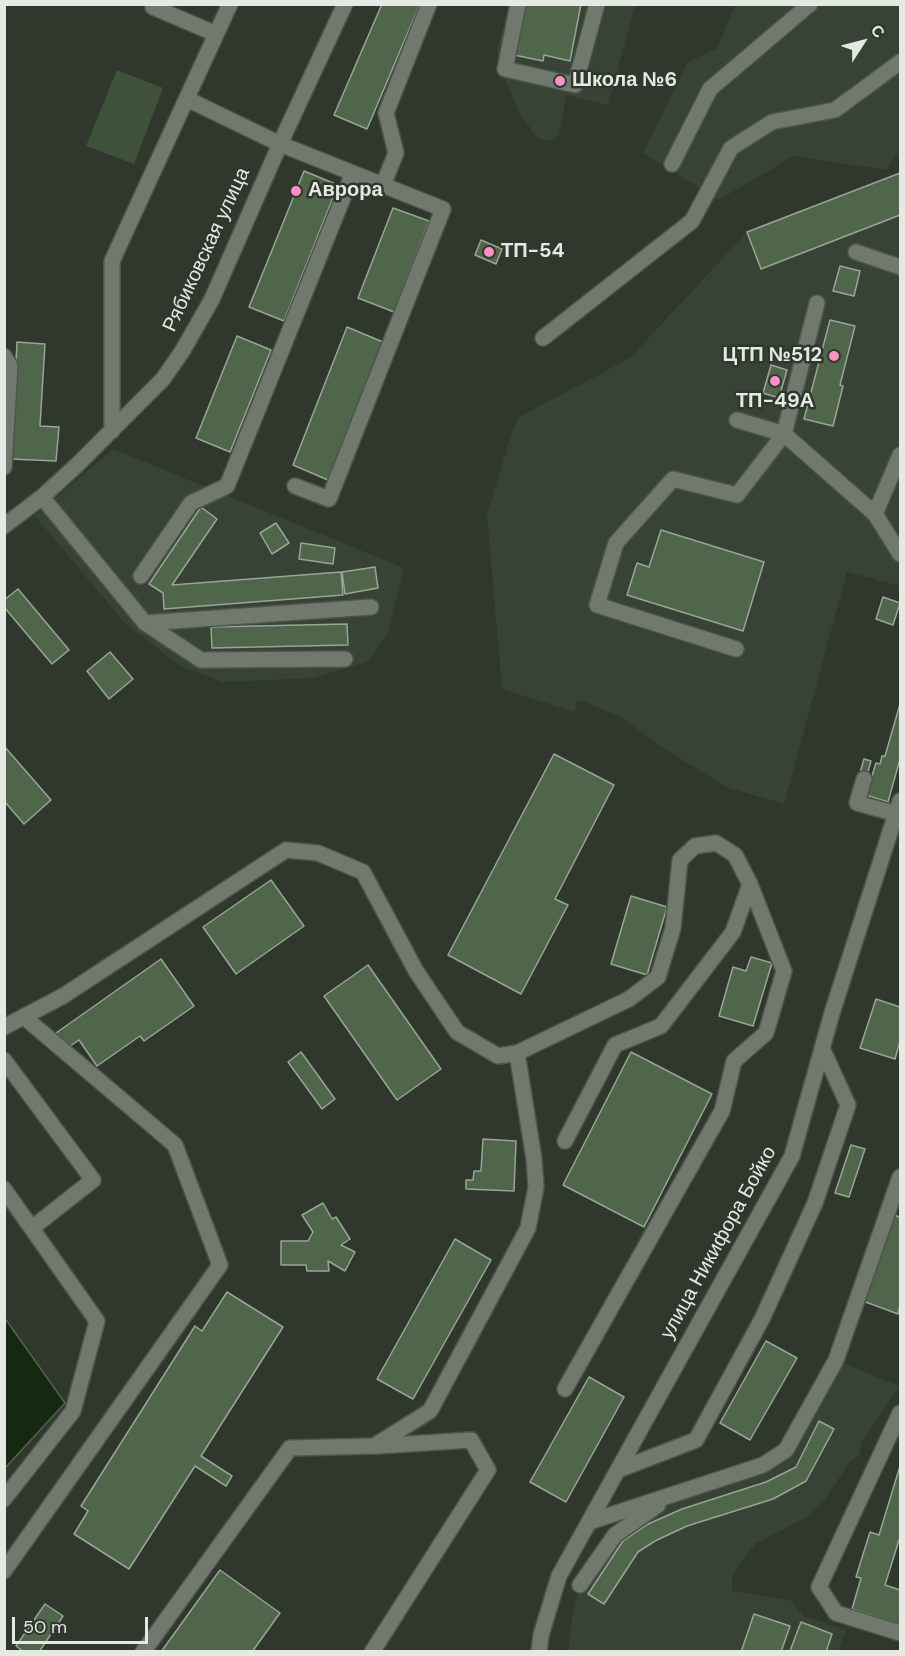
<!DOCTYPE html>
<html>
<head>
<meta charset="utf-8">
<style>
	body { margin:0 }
	#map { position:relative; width:905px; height:1656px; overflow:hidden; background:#30382e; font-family:"DM Sans",sans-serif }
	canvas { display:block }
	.frame { position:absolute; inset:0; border:6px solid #e4e9e3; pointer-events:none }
	.north { position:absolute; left:833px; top:12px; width:60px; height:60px; -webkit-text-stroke:4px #30382e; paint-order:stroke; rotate:54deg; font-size:16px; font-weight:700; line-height:24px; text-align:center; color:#e4e9e3 }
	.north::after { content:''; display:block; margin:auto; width:21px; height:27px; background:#e4e9e3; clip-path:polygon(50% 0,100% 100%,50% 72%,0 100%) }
	.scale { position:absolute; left:12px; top:1617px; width:136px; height:27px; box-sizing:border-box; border:3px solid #e4e9e3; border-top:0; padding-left:8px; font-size:18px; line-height:21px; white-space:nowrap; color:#e4e9e3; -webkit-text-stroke:4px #30382e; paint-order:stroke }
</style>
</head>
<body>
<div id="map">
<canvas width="905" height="1656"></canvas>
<div class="frame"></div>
<div class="north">С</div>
<div class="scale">50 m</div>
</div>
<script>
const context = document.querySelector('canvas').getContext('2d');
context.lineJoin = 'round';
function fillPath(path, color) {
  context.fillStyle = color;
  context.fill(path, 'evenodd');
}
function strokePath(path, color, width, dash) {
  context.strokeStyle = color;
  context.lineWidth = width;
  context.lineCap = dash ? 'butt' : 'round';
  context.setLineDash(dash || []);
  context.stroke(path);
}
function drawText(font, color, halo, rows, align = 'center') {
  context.font = font + ' "DM Sans",sans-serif';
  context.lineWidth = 5;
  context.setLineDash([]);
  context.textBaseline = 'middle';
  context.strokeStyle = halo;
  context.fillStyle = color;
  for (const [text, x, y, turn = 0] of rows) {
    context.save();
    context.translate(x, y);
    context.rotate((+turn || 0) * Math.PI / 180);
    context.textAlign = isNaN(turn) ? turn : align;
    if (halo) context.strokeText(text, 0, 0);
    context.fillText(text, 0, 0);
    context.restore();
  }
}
fillPath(new Path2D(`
	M509 5H635L608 105 566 95 559 135 551 141 542 140 536 136 519 112 500 67 497 49Z
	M735 5H900V150L886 170 794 156 718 200 643 153 688 62 717 48Z
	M900 173V586L847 572 784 804 726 787 657 744 623 718 582 701 576 700 575 712 502 689 487 515 512 432 519 417 630 358 747 232Z
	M113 449 404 568 388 633 368 661 314 678 223 682 180 666 124 622 35 516Z
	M836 1360 899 1386 862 1442 859 1455 848 1464 824 1501 805 1518 755 1544 732 1575V1591L792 1601 803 1616 846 1630 838 1651 568 1652 572 1618 580 1585 642 1515 786 1450Z`), '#374334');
fillPath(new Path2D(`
	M117 70 163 88 134 164 86 146Z`), '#40513c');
const water = new Path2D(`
	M4 1317 65 1403 5 1468H4Z`);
fillPath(water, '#152810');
strokePath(water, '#53624f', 1.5);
const building = new Path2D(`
	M382 4H420L367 129 334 115Z
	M524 4H581L570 61 544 55 543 61 514 55Z
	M304 171 338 185 284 321 249 307Z
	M900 173V215L761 269 747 232Z
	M393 208 429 221 394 312 358 298Z
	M481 240 502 249 496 264 475 255Z
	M840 266 860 271 854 296 833 291Z
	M830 320 855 326 840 385 843 386 833 426 804 419Z
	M347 327 383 342 328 480 293 465Z
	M237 336 271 350 230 452 196 438Z
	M17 342 45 344 40 426 59 427 56 461 11 459Z
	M771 365 787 370 779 398 763 393Z
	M201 507 217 519 172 585 341 572 343 595 164 609 163 593 149 584Z
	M276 523 289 543 272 554 260 533Z
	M661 530 764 562 743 631 627 595 637 563 649 567Z
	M301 543 335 548 333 564 299 559Z
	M375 567 378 588 345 594 342 572Z
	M18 589 69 650 52 664 4 607V600Z
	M883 597 900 603 893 625 876 619Z
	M347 624 348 645 212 648 211 627Z
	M110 652 133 679 109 699 87 671Z
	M900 704V759L888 802 866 795 876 763 880 764 882 756H885Z
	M4 746 51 800 24 824 4 801Z
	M554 754 614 785 555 899 568 905 521 994 448 955Z
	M864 759 871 761 867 775 860 773Z
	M271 880 304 926 236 974 203 927Z
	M631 896 667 907 647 975 611 964Z
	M751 957 772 963 753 1026 719 1016 733 967 746 971Z
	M161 959 194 1006 144 1041 140 1036 97 1066 79 1040 67 1048 56 1033Z
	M368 965 441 1069 397 1100 324 996Z
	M876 999 900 1007V1041L895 1059 860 1048Z
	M301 1052 335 1099 322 1109 288 1062Z
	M631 1052 712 1094 644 1227 563 1185Z
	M483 1139 516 1141 514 1191 466 1189V1180H473L474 1171H481Z
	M851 1145 865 1149 849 1197 835 1193Z
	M323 1203 332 1219 336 1217 350 1239 341 1245 355 1252 345 1271 328 1261 329 1271H307L306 1265H281V1241H308L313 1232 302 1215Z
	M893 1215 900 1217V1305L898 1314 863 1301Z
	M455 1239 491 1260 413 1399 377 1379Z
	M227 1292 283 1327 201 1456 232 1476 226 1486 195 1466 129 1569 74 1534 88 1511 81 1506 195 1326 202 1331Z
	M766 1341 797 1358 750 1440 720 1423Z
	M589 1377 624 1397 566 1502 530 1482Z
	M819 1421 834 1429 806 1481 773 1499 687 1526 655 1541 638 1552 604 1604 588 1594 623 1541 648 1524 682 1509 766 1482 796 1467Z
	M900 1466V1541L899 1540 885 1585 900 1590V1625L852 1609 861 1578 856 1577 870 1532 879 1535Z
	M220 1570 280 1613 252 1652H161Z
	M45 1604 63 1616 39 1652H24L16 1646Z
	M754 1614 790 1626 781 1652H741Z
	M801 1622 832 1634 826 1652 790 1651Z`);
fillPath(building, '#50664b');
strokePath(building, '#9aa498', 1.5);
const minor = new Path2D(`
	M154 4 153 7 216 34
	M518 4 505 69 575 85 597 4
	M187 99 280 144 443 209 329 499 295 486
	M672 164 710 89 810 4
	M383 185 396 153 386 113 429 4
	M856 252 900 267
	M817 303 784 434 875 514
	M543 338 692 221 731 148 772 122 835 110 900 62
	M4 356 10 366 4 467
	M112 431V261L230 4
	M900 455 875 514 900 554
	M42 497 145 623 371 607
	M4 526 42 497 76 466 163 379 183 350 212 299 280 144 345 4
	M141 576 191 503 227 486 353 173
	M145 623 201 660 345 659
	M736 649 597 605 616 543 673 479 737 495 784 434 737 420
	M864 779 857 803 897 814
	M4 1027 63 996 286 850 318 853 363 872 416 971 457 1032 498 1056 517 1053 629 999 658 977 673 928 680 860 695 846 716 843 735 855 750 884 784 971 766 1033 734 1061 722 1111 565 1389
	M4 1060 93 1180 32 1228
	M565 1141 615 1045 661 1026 733 932 750 884
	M4 1189 97 1321 73 1411 4 1499
	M900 1413 819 1587 836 1613 900 1633
	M618 1470 696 1440 762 1319 815 1203 848 1105 822 1048
	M589 1522 763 1465 786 1450 836 1360 900 1177
	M4 1571 220 1265 175 1145 24 1017
	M580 1585 615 1535 658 1505
	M143 1652 290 1448 374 1446 430 1411 528 1228 536 1187 534 1159 517 1053
	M372 1652 488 1470 471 1440 377 1446
	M539 1652 541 1635 559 1576 792 1156 832 1013 900 801`);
strokePath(minor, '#4d544c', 18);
strokePath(minor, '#71796f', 15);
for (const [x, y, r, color] of [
	[560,81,6,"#fb8fc6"],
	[296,191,6,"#fb8fc6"],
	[489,252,6,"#fb8fc6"],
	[834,356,6,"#fb8fc6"],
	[775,381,6,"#fb8fc6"]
]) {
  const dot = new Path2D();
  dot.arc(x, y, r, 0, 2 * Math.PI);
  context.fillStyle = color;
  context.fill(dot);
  strokePath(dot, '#30382e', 2);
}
drawText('bold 20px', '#e4e9e3', '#30382e', [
	["Школа №6",572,81],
	["Аврора",308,191],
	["ТП-54",501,252],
	["ЦТП №512",822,356,"right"],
	["ТП-49А",775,402,"center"]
], 'left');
drawText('20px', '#e4e9e3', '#30382e', [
	["Рябиковская улица",207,250,-65],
	["улица Никифора Бойко",719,1243,-61]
]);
</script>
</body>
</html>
